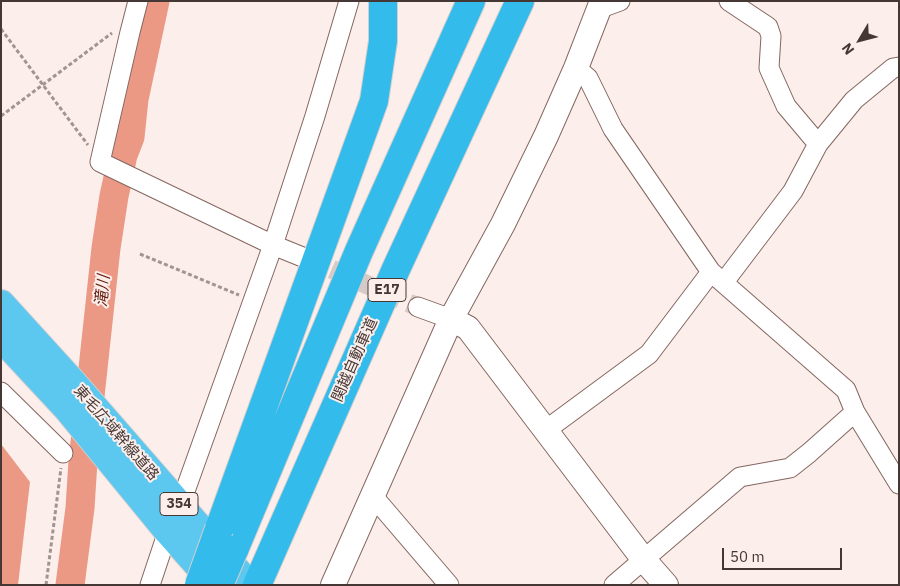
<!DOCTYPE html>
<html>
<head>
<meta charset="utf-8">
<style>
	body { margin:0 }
	#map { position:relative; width:900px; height:586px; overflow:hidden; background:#fceeeb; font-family:"IBM Plex Sans",sans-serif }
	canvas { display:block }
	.frame { position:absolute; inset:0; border:2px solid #443734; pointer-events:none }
	.north { position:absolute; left:835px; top:15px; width:50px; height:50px; -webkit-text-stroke:4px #fceeeb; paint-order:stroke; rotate:233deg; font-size:14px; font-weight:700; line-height:20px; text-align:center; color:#443734 }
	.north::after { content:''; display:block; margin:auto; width:18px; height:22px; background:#443734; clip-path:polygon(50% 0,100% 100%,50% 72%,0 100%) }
	.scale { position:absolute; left:722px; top:548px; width:120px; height:22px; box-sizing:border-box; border:2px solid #443734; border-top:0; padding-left:6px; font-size:15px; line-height:18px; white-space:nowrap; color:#443734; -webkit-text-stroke:4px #fceeeb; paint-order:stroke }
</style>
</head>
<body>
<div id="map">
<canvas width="900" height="586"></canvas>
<div class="frame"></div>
<div class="north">N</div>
<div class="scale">50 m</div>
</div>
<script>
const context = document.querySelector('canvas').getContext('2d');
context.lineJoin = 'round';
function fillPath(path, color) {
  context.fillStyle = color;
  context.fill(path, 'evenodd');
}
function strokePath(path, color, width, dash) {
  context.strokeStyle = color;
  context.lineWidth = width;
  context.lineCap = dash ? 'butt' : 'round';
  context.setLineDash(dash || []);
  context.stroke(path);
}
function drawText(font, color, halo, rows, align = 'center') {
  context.font = font + ' "IBM Plex Sans","Noto Sans JP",sans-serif';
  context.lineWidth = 4;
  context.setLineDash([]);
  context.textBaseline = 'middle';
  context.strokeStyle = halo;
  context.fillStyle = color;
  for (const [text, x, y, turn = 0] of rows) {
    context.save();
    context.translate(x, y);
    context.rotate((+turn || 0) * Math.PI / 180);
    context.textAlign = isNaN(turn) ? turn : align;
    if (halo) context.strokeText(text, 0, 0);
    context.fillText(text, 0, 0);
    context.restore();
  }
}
fillPath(new Path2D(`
	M1 444 30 482 18 585H1Z`), '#eb9885');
strokePath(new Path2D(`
	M70 585 80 508 83 461 106 248 114 196 123 155 130 137 134 99 155 1`), '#eb9885', 29);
strokePath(new Path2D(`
	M306 258 418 307`), '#d7c9c6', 19, [19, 9]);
const minor = new Path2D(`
	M138 1 130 32 100 162 273 245 305 258
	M729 1 768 27 771 36 769 68 786 106 818 144
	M598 9 620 1
	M576 68 588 78 613 129 711 272 846 390 855 412 899 484
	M724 282 793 191 818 144 854 100 893 68 899 67
	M418 307 451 319
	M1 392 63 453
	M546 430 649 354 711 272
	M372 495 449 585
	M180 505 273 245 315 116 349 1
	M150 585 168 531
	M614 585 740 477 790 468 809 453 855 412`);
const tertiary = new Path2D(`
	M451 319 468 328 644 560 666 585
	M333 585 451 319 503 224 546 136 576 68 602 1`);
const trunk = new Path2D(`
	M1 304 71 381 249 585
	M1 337 68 409 168 531 216 585`);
const motorway = new Path2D(`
	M219 529 374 101 383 41V1
	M234 550 359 251 471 1
	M257 585 396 269 520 1`);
strokePath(minor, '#846760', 21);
strokePath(tertiary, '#846760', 26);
strokePath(trunk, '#d2cfce', 30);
strokePath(motorway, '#d2cfce', 30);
strokePath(new Path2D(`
	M1 29 88 145
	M1 116 112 33
	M140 254 239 295
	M46 585 61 468`), '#a19491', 3, [4, 2.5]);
strokePath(minor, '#fff', 19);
strokePath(tertiary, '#fff', 24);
strokePath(trunk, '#5cc8f0', 28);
strokePath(motorway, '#33bbec', 28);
const motorwayBridge = new Path2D(`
	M199 585 219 529
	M219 585 234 550`);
strokePath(motorwayBridge, '#d2cfce', 30, []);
strokePath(motorwayBridge, '#33bbec', 28);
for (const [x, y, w] of [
	[387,290,38],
	[179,504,38]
]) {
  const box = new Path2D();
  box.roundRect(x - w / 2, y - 11.5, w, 23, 4);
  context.fillStyle = '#fceeeb';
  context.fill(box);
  strokePath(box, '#443734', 1);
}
drawText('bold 14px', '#443734', null, [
	["E17",387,290],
	["354",179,504]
]);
drawText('15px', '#443734', '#fceeeb', [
	["関越自動車道",355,360,-66],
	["東毛広域幹線道路",116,433,49]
]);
drawText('italic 16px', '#651d0e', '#fceeeb', [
	["滝川",103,291,-84]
]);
</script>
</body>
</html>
